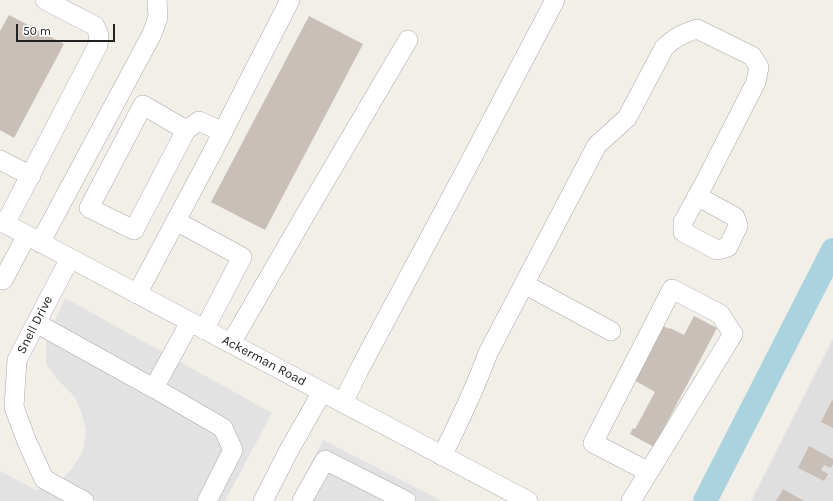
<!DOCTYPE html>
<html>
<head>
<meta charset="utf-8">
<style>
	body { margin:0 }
	#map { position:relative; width:833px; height:501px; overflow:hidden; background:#f2efe9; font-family:Karla,sans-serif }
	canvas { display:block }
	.scale { position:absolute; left:16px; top:24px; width:99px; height:18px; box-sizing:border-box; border:2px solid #222; border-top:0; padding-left:5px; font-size:12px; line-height:14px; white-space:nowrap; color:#222; -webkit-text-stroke:3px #fff; paint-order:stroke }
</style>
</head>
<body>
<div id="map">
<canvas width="833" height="501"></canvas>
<div class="scale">50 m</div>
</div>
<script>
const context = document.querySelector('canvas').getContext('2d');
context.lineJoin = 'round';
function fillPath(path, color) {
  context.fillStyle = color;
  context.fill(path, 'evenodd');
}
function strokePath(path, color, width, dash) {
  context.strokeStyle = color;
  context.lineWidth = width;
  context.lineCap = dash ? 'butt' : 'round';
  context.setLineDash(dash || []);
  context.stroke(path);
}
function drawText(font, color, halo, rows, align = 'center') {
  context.font = font + ' Karla,sans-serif';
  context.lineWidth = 3;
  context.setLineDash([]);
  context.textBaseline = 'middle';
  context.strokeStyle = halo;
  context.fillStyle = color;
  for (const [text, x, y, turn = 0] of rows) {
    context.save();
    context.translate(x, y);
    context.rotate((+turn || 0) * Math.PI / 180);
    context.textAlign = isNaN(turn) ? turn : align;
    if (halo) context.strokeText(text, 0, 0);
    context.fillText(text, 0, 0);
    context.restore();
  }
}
fillPath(new Path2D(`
	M833 339V501H751Z`), '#e0dfdf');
fillPath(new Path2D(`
	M65 298 272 413 225 501H0V471L36 490 60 481 73 467 83 451 86 430 81 411 74 396 57 379 46 364V347L48 335Z
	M323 440 442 501H291Z`), '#e2e2e2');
strokePath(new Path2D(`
	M705 501 833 250`), '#aad3df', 24);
fillPath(new Path2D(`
	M9 15 64 44 14 138 0 130V31Z
	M309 16 363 44 265 230 211 202Z
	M694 316 717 328 654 447 630 434 633 428 635 429 655 392 634 380 663 326 669 329 670 328 684 335Z
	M832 400 833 401V428L821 422Z
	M809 446 833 459V464L831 468 824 465 821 470 828 474 824 481 798 468Z
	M783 489 804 501H776Z`), '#c7bfb8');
const minor = new Path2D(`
	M186 130 143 105 89 208 134 230 186 130 199 121 223 132
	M0 160 31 176
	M0 221 528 501
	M176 221 242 257 204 330
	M5 224 98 45 99 35 95 26 45 0
	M40 243 152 34 158 17 157 0
	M70 258 17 360 14 407 27 442 44 479 84 501
	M0 278 3 280 27 235
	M524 284 611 331
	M137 294 211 155 290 0
	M190 322 154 388 223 428 233 450 207 501
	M36 323 155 389
	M231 343 308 210 408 40
	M343 403 359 370 462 177 555 0
	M442 456C459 422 475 389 488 353L597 145 627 118 664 48C675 37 682 34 697 29L752 56 759 67 756 82 705 182 683 222V232L717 250 728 247 738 226 735 217 697 196
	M263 501 288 452 322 392
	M302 501 325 460 406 501
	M631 501 733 334 720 314 672 289 593 443 649 472`);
strokePath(minor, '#a9a9a9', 20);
strokePath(minor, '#fff', 19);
drawText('13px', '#222', '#fff', [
	["Snell Drive",35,325,-63],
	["Ackerman Road",264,361,28]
]);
</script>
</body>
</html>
